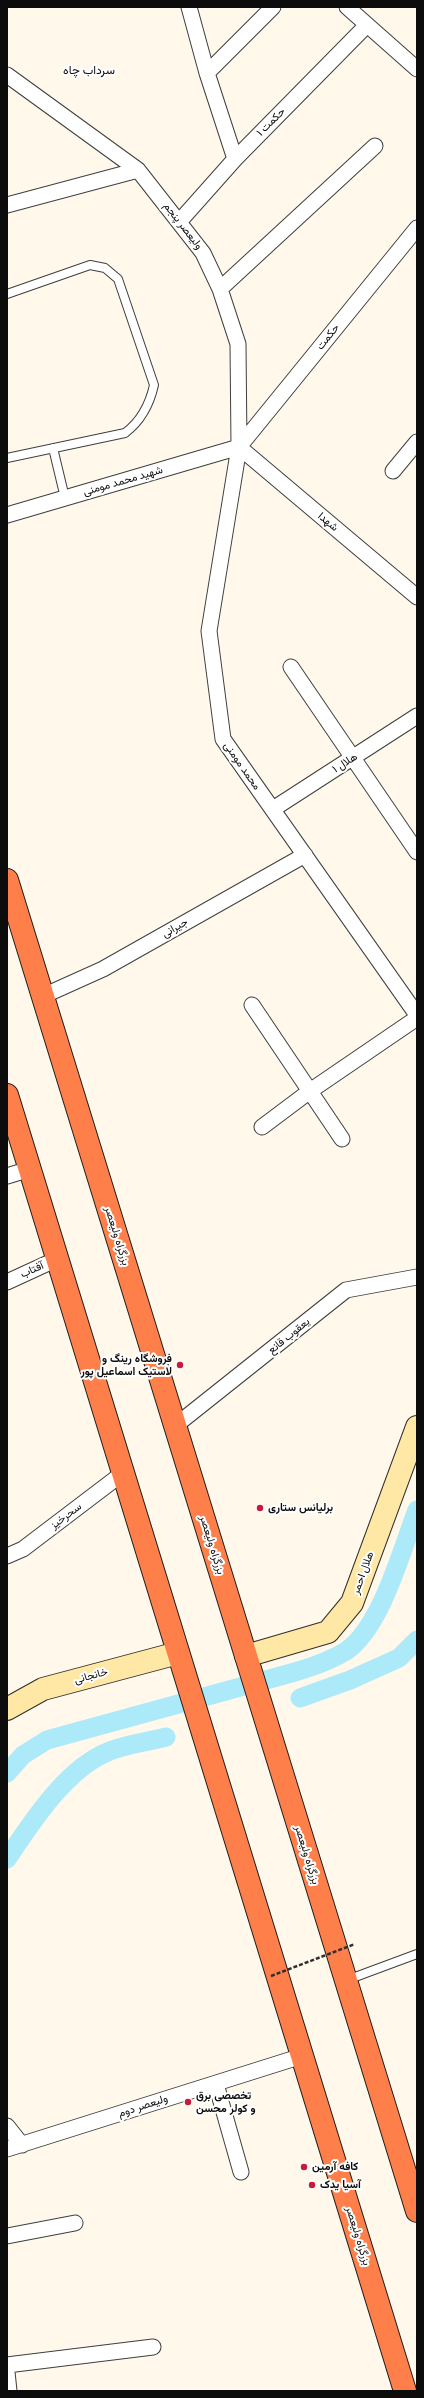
<!DOCTYPE html>
<html>
<head>
<meta charset="utf-8">
<style>
	body { margin:0 }
	#map { position:relative; width:424px; height:2398px; overflow:hidden; background:#fff8eb; font-family:"PT Serif",serif }
	canvas { display:block }
	.frame { position:absolute; inset:0; border:8px solid #0c0c0c; pointer-events:none }
</style>
</head>
<body>
<div id="map">
<canvas width="424" height="2398"></canvas>
<div class="frame"></div>
</div>
<script>
const context = document.querySelector('canvas').getContext('2d');
context.lineJoin = 'round';
function strokePath(path, color, width, dash) {
  context.strokeStyle = color;
  context.lineWidth = width;
  context.lineCap = dash ? 'butt' : 'round';
  context.setLineDash(dash || []);
  context.stroke(path);
}
function drawText(font, color, halo, rows, align = 'center') {
  context.font = font + ' "PT Serif",Vazirmatn,serif';
  context.lineWidth = 4;
  context.setLineDash([]);
  context.textBaseline = 'middle';
  context.strokeStyle = halo;
  context.fillStyle = color;
  for (const [text, x, y, turn = 0] of rows) {
    context.save();
    context.translate(x, y);
    context.rotate((+turn || 0) * Math.PI / 180);
    context.textAlign = isNaN(turn) ? turn : align;
    if (halo) context.strokeText(text, 0, 0);
    context.fillText(text, 0, 0);
    context.restore();
  }
}
strokePath(new Path2D(`
	M300 1698 350 1680 399 1658 417 1640
	M7 1773 23 1755 47 1740 295 1672C312 1667 330 1661 346 1651 381 1628 402 1549 417 1510
	M7 1859C32 1822 67 1767 110 1751 127 1744 148 1742 166 1737`), '#aceafa', 19);
const lane = new Path2D(`
	M7 294 90 265 105 268 118 279 154 385C150 403 141 421 125 433L7 458
	M53 448 65 498
	M347 1980 417 1954`);
const street = new Path2D(`
	M189 7 207 73 235 159
	M347 7 417 69
	M207 73 273 7
	M7 75 138 170 203 253 220 289 238 344 239 447 209 631 223 739 417 1015
	M7 205 138 170
	M179 222 235 159 367 25
	M220 289 375 146
	M239 447 417 228
	M239 447 417 597
	M393 471 417 442
	M7 515 239 447
	M291 667 417 852
	M273 809 417 716
	M43 996 103 969 305 855
	M252 1005 342 1139
	M262 1127 310 1091 417 1018
	M7 1176 30 1169
	M7 1282 57 1259
	M175 1426 346 1290 417 1277
	M7 1556 23 1549 123 1473
	M216 2084 241 2172
	M7 2126 22 2145
	M7 2149 302 2056
	M7 2236 75 2223
	M7 2365 153 2347
	M7 2372 9 2391`);
const secondary = new Path2D(`
	M246 1656 328 1632 352 1603 417 1427
	M7 1709 43 1689 178 1653`);
const highway = new Path2D(`
	M7 880 417 2211
	M7 1095 405 2391`);
strokePath(lane, '#3f3f3f', 10);
strokePath(street, '#3f3f3f', 17);
strokePath(secondary, '#2e2e2e', 24);
strokePath(highway, '#1d1d1d', 24);
strokePath(lane, '#fff', 8);
strokePath(street, '#fff', 15);
strokePath(secondary, '#ffe7a6', 22);
strokePath(highway, '#fe7f4a', 22);
strokePath(new Path2D(`
	M271 1976 355 1944`), '#2e2e2e', 2.5, [4, 2]);
for (const [x, y, r, color] of [
	[180,1365,4,"#c51b3f"],
	[260,1508,4,"#c51b3f"],
	[188,2102,4,"#c51b3f"],
	[304,2167,4,"#c51b3f"],
	[312,2185,4,"#c51b3f"]
]) {
  const dot = new Path2D();
  dot.arc(x, y, r, 0, 2 * Math.PI);
  context.fillStyle = color;
  context.fill(dot);
  strokePath(dot, '#fff', 1.5);
}
drawText('11px', '#0c0c0c', '#fff', [
	["حکمت ۱",271,122,-45],
	["ولیعصر پنجم",183,226,52],
	["حکمت",328,337,-51],
	["شهید محمد مومنی",123,481,-16],
	["شهدا",328,522,40],
	["هلال ۱",345,763,-33],
	["محمد مومنی",242,766,55],
	["جیرانی",175,928,-30],
	["بزرگراه ولیعصر",117,1236,73],
	["آفتاب",32,1270,-24],
	["یعقوب قانع",289,1336,-39],
	["سحرخیز",66,1516,-37],
	["بزرگراه ولیعصر",212,1545,73],
	["هلال احمر",363,1573,-70],
	["خانجانی",91,1676,-15],
	["بزرگراه ولیعصر",307,1855,73],
	["ولیعصر دوم",143,2106,-18],
	["بزرگراه ولیعصر",358,2236,73]
]);
drawText('bold 11px', '#0c0c0c', '#fff', [
	["فروشگاه رینگ و",172,1359,"right"],
	["لاستیک اسماعیل پور",172,1372,"right"],
	["برلیانس ستاری",268,1508],
	["تخصصی برق",196,2096],
	["و کولر محسن",196,2109],
	["کافه آرمین",312,2167],
	["آسیا یدک",320,2185]
], 'left');
drawText('12px', '#0c0c0c', '#fff', [
	["سرداب چاه",89,71]
]);
</script>
</body>
</html>
